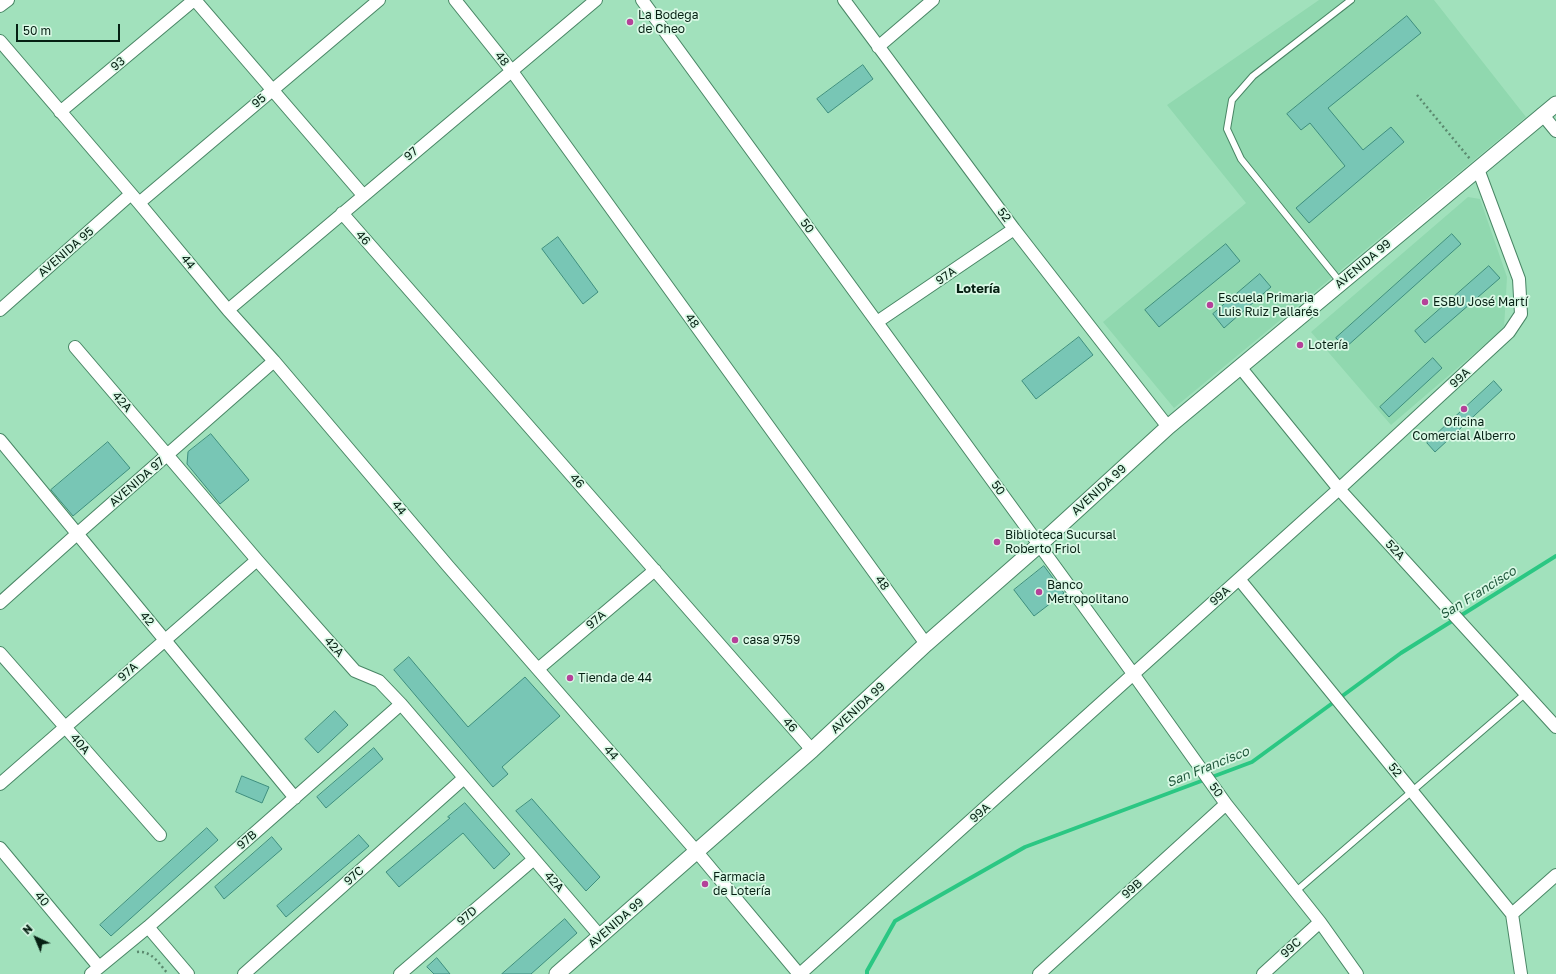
<!DOCTYPE html>
<html>
<head>
<meta charset="utf-8">
<style>
	body { margin:0 }
	#map { position:relative; width:1556px; height:974px; overflow:hidden; background:#a1e1bc; font-family:"Golos Text",sans-serif }
	canvas { display:block }
	.north { position:absolute; left:16px; top:918px; width:40px; height:40px; -webkit-text-stroke:3px #daf9e6; paint-order:stroke; rotate:316deg; font-size:11px; font-weight:700; line-height:16px; text-align:center; color:#062013 }
	.north::after { content:''; display:block; margin:auto; width:14px; height:18px; background:#062013; clip-path:polygon(50% 0,100% 100%,50% 72%,0 100%) }
	.scale { position:absolute; left:16px; top:24px; width:104px; height:18px; box-sizing:border-box; border:2px solid #062013; border-top:0; padding-left:5px; font-size:12px; line-height:14px; white-space:nowrap; color:#062013; -webkit-text-stroke:3px #daf9e6; paint-order:stroke }
</style>
</head>
<body>
<div id="map">
<canvas width="1556" height="974"></canvas>
<div class="north">N</div>
<div class="scale">50 m</div>
</div>
<script>
const context = document.querySelector('canvas').getContext('2d');
context.lineJoin = 'round';
function fillPath(path, color) {
  context.fillStyle = color;
  context.fill(path, 'evenodd');
}
function strokePath(path, color, width, dash) {
  context.strokeStyle = color;
  context.lineWidth = width;
  context.lineCap = dash ? 'butt' : 'round';
  context.setLineDash(dash || []);
  context.stroke(path);
}
function drawText(font, color, halo, rows, align = 'center') {
  context.font = font + ' "Golos Text",sans-serif';
  context.lineWidth = 3.5;
  context.setLineDash([]);
  context.textBaseline = 'middle';
  context.strokeStyle = halo;
  context.fillStyle = color;
  for (const [text, x, y, turn = 0] of rows) {
    context.save();
    context.translate(x, y);
    context.rotate((+turn || 0) * Math.PI / 180);
    context.textAlign = isNaN(turn) ? turn : align;
    if (halo) context.strokeText(text, 0, 0);
    context.fillText(text, 0, 0);
    context.restore();
  }
}
fillPath(new Path2D(`
	M1319 0H1434L1526 117 1174 408 1103 322 1246 203 1167 105Z
	M1468 197 1480 199 1507 277 1504 328 1391 425 1311 332Z`), '#90d8af');
strokePath(new Path2D(`
	M867 974V971L895 921 1025 847 1252 762 1401 653 1556 556`), '#2bc783', 4);
const building = new Path2D(`
	M1407 16 1421 33 1328 108 1363 150 1391 127 1404 142 1309 223 1296 208 1345 166 1310 123 1301 130 1287 114Z
	M863 65 873 79 828 113 817 99Z
	M1452 234 1461 244 1345 348 1336 338Z
	M558 237 598 292 583 304 542 249Z
	M1226 244 1240 261 1159 327 1145 310Z
	M1489 266 1500 278 1425 343 1415 331Z
	M1260 274 1271 287 1224 328 1213 314Z
	M1079 337 1093 355 1036 399 1022 381Z
	M1433 358 1442 368 1389 417 1380 407Z
	M1494 381 1502 390 1435 452 1427 443Z
	M211 434 249 480 220 504 187 464 188 452Z
	M108 442 130 468 73 516 51 490Z
	M1044 566 1064 593 1034 616 1014 590Z
	M409 657 468 727 525 677 560 716 502 767 508 774 493 787 394 670Z
	M335 711 348 725 318 753 305 739Z
	M374 748 383 759 326 808 317 797Z
	M242 776 269 787 262 803 236 792Z
	M532 799 600 877 586 891 516 811Z
	M465 803 510 854 494 869 463 833 399 887 386 872 450 818 448 817Z
	M207 828 218 840 111 936 100 925Z
	M359 835 369 846 286 917 277 906Z
	M272 837 282 849 224 899 215 887Z
	M565 919 577 933 531 974H502Z
	M437 958 450 974H434L427 967Z`);
fillPath(building, '#78c6b5');
strokePath(building, '#3e8e7e', 1);
const service = new Path2D(`
	M1341 283 1241 159 1227 129 1232 100 1253 76 1351 0
	M1295 892 1526 693`);
const minor = new Path2D(`
	M195 0 363 195
	M455 0 511 70 926 644
	M642 0 1134 675 1226 804 1320 922 1357 974
	M844 0 1014 229 1168 427
	M0 6 8 0
	M0 41 139 203 228 310 274 361 448 566 697 852 799 974
	M878 47 933 0
	M60 112 194 0
	M1542 114 1556 131
	M139 203 379 0
	M342 213 812 750
	M0 310 131 194
	M228 310 596 0
	M877 322 1014 229
	M75 347 257 560 355 671 379 681 401 704 600 936
	M1240 367 1339 489 1556 727
	M0 440 295 798
	M1239 579 1512 914 1521 974
	M0 603 77 534 274 361
	M0 653 160 835
	M538 669 655 570
	M0 784 257 560
	M0 848 99 967
	M1512 914 1556 875
	M148 927 188 974
	M91 974 148 927 401 704
	M244 974 464 778
	M400 974 534 859
	M800 974 1339 489 1509 332 1521 314 1519 279 1478 169
	M1039 974 1226 804
	M1263 974 1320 922`);
const tertiary = new Path2D(`
	M557 974 812 750 926 644 1039 545 1168 427 1556 104`);
strokePath(service, '#498665', 8);
strokePath(minor, '#498665', 14);
strokePath(tertiary, '#498665', 17);
strokePath(new Path2D(`
	M1417 95 1470 159
	M137 952C152 950 160 965 168 974`), '#5b8a6f', 2.5, [2, 3]);
strokePath(service, '#fff', 6);
strokePath(minor, '#fff', 12);
strokePath(tertiary, '#fff', 15);
for (const [x, y, r, color] of [
	[630,22,4,"#b54199"],
	[1425,302,4,"#b54199"],
	[1210,305,4,"#b54199"],
	[1300,345,4,"#b54199"],
	[1464,409,4,"#b54199"],
	[997,542,4,"#b54199"],
	[1039,592,4,"#b54199"],
	[735,640,4,"#b54199"],
	[570,678,4,"#b54199"],
	[705,884,4,"#b54199"]
]) {
  const dot = new Path2D();
  dot.arc(x, y, r, 0, 2 * Math.PI);
  context.fillStyle = color;
  context.fill(dot);
  strokePath(dot, '#daf9e6', 1.5);
}
drawText('12px', '#062013', '#daf9e6', [
	["La Bodega",638,15],
	["de Cheo",638,29],
	["Escuela Primaria",1218,298],
	["Luis Ruiz Pallarés",1218,312],
	["ESBU José Martí",1433,302],
	["Lotería",1308,345],
	["Oficina",1464,422,"center"],
	["Comercial Alberro",1464,436,"center"],
	["Biblioteca Sucursal",1005,535],
	["Roberto Friol",1005,549],
	["Banco",1047,585],
	["Metropolitano",1047,599],
	["casa 9759",743,640],
	["Tienda de 44",578,678],
	["Farmacia",713,877],
	["de Lotería",713,891]
], 'left');
drawText('12px', '#062013', '#daf9e6', [
	["48",502,59,52],
	["93",118,64,-40],
	["95",259,101,-40],
	["97",411,154,-40],
	["52",1004,215,53],
	["50",807,226,54],
	["46",363,238,49],
	["AVENIDA 95",66,252,-41],
	["44",188,262,51],
	["AVENIDA 99",1363,264,-40],
	["97A",946,276,-34],
	["48",692,321,54],
	["99A",1460,378,-43],
	["42A",122,402,49],
	["46",577,481,49],
	["AVENIDA 97",137,482,-41],
	["50",998,488,54],
	["AVENIDA 99",1099,490,-42],
	["44",399,508,50],
	["52A",1395,550,48],
	["48",882,583,54],
	["99A",1220,596,-42],
	["42",147,619,50],
	["97A",596,620,-40],
	["42A",334,647,48],
	["97A",128,672,-41],
	["AVENIDA 99",858,708,-43],
	["46",790,725,49],
	["40A",80,744,49],
	["44",611,753,49],
	["52",1395,770,51],
	["50",1216,790,55],
	["99A",980,813,-42],
	["97B",247,840,-41],
	["97C",354,876,-42],
	["42A",554,882,49],
	["99B",1132,889,-42],
	["40",42,899,50],
	["97D",467,916,-41],
	["AVENIDA 99",616,923,-41],
	["99C",1291,948,-43]
]);
drawText('bold 13px', '#062013', '#daf9e6', [
	["Lotería",978,289]
]);
drawText('italic 13px', '#20583c', '#daf9e6', [
	["San Francisco",1478,593,-32],
	["San Francisco",1208,767,-22]
]);
</script>
</body>
</html>
